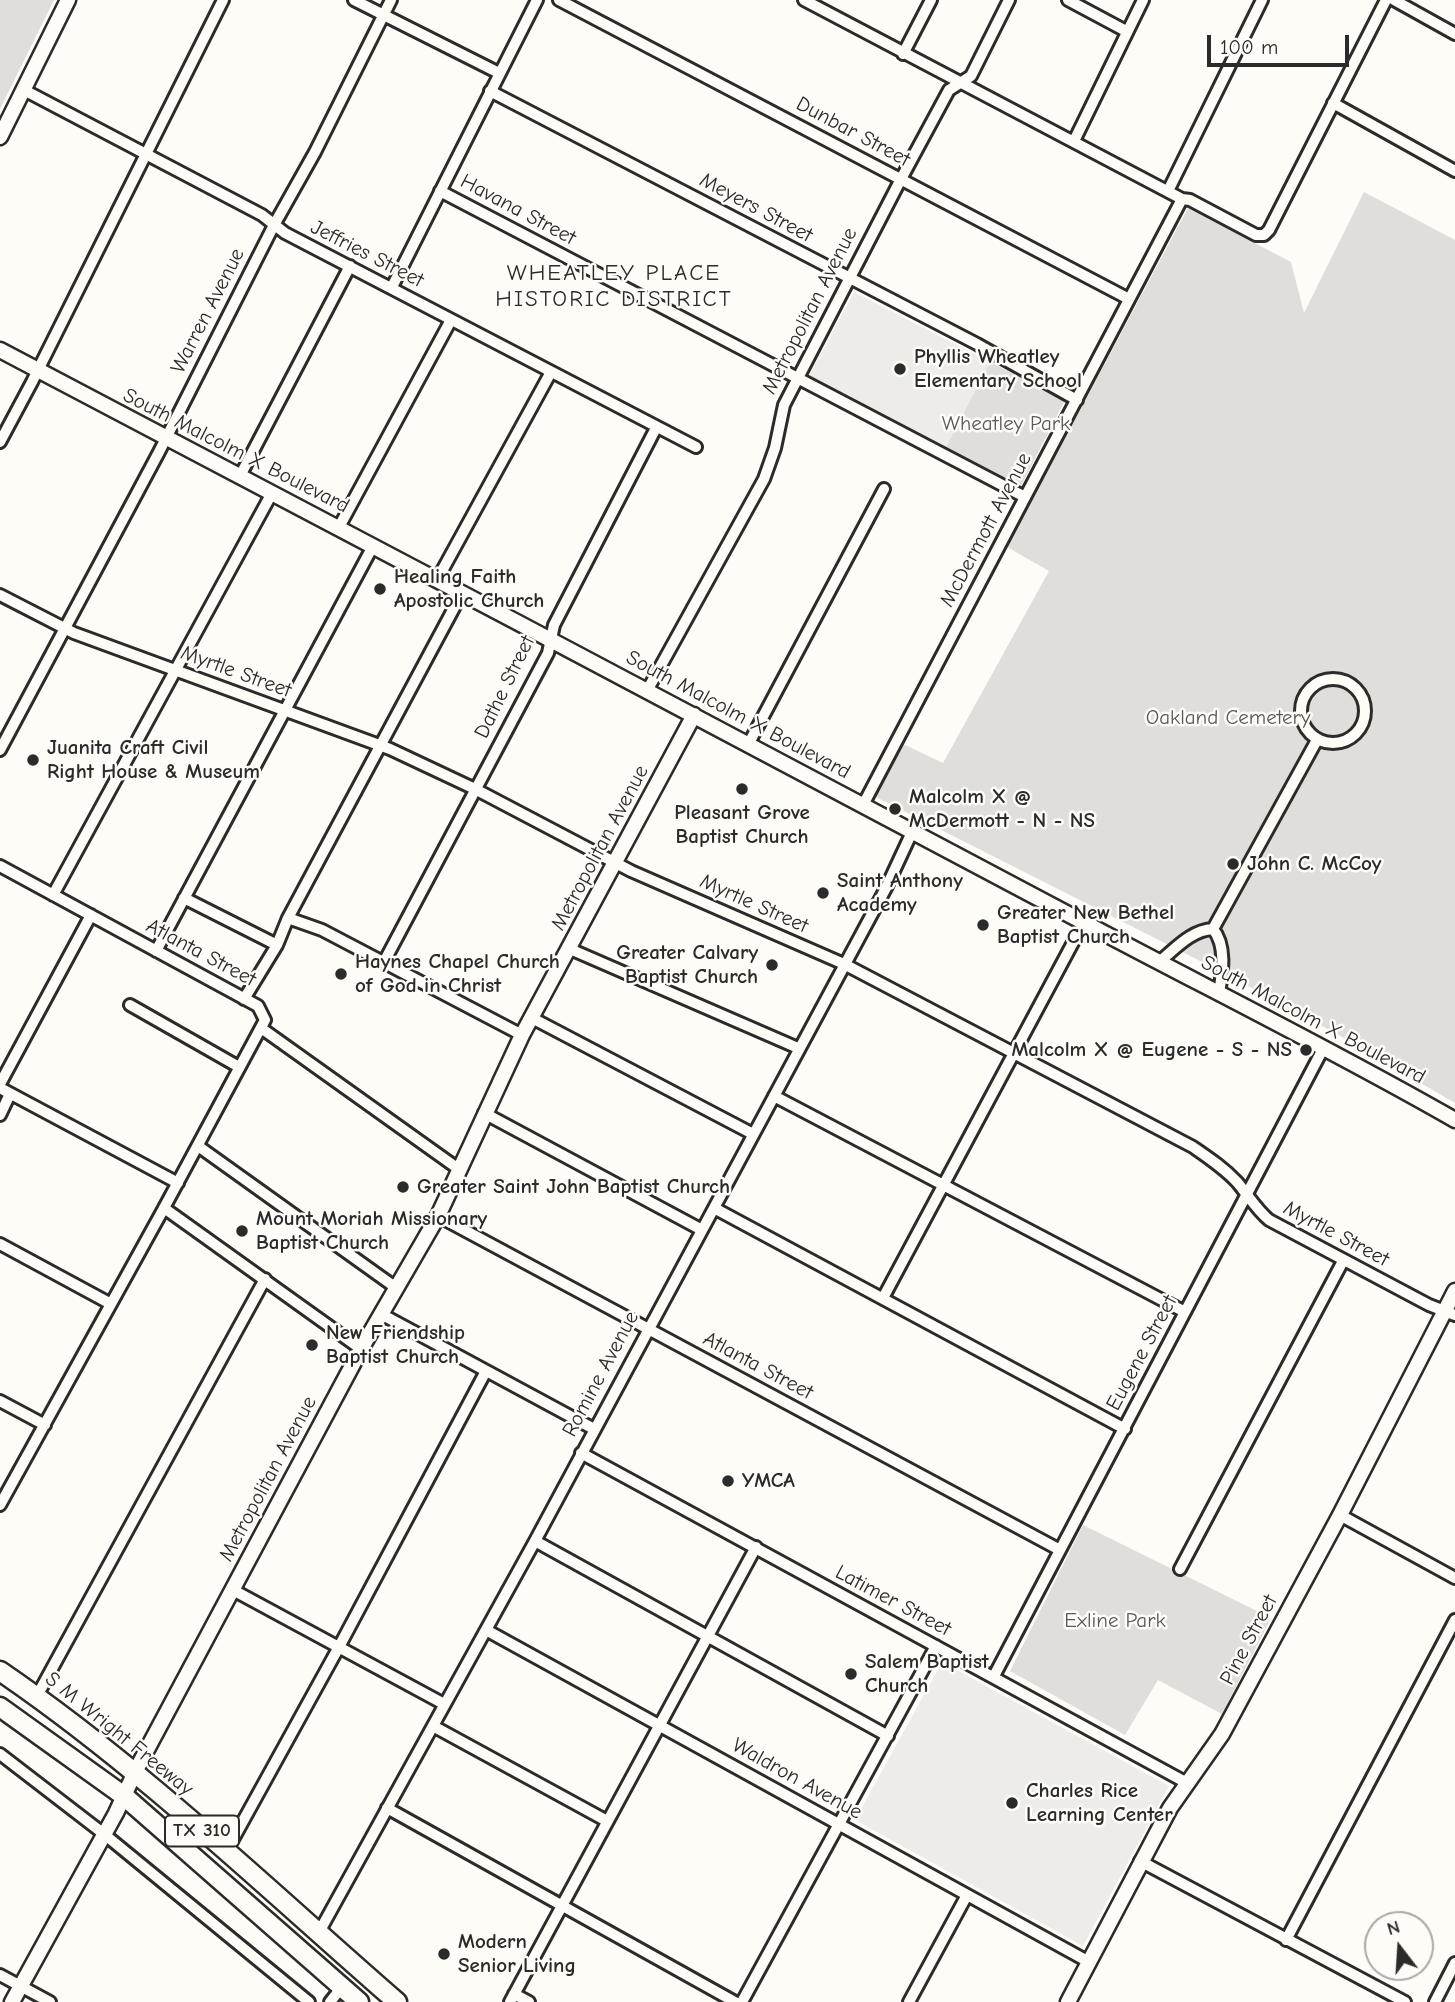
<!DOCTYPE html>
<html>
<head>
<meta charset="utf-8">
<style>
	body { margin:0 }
	#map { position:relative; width:1455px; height:2002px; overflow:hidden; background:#fdfcf7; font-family:"Comic Neue",sans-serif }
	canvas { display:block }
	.north { position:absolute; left:1364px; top:1911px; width:70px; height:70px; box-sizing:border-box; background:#fdfcf7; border:2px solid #a9a8a5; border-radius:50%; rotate:343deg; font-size:19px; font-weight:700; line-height:28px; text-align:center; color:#2b2b2b }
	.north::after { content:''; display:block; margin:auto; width:24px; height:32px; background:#2b2b2b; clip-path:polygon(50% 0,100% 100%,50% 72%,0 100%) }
	.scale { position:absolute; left:1207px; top:35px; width:142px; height:32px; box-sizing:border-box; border:4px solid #2b2b2b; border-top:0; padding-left:9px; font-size:21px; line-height:24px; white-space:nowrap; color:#2b2b2b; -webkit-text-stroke:5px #fdfcf7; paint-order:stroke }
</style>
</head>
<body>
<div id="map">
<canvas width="1455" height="2002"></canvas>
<div class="north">N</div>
<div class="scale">100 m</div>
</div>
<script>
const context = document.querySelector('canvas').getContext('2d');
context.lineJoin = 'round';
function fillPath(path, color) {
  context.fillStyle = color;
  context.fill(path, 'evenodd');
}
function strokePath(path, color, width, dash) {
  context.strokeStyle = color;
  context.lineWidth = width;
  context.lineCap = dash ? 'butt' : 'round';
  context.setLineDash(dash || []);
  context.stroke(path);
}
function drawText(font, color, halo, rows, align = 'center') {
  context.font = font + ' "Comic Neue",sans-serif';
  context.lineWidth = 5;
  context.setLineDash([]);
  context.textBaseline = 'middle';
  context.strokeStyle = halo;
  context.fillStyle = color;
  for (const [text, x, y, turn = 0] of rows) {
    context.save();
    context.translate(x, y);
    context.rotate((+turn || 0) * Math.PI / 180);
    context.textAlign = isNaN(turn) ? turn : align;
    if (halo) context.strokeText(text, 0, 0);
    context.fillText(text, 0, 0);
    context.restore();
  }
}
fillPath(new Path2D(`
	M854 292 990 362 946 447 809 376Z
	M942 1662 1169 1786 1083 1946 855 1820Z`), '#edece8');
fillPath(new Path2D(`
	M0 0H54L0 109Z
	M1364 192 1455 240V1103L1337 1034 1222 972 876 797 903 744 943 763 1049 571 1007 547 1188 208 1291 262 1304 313Z
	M990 362 1065 400 1021 486 946 447Z
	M1083 1525 1271 1618 1222 1714 1158 1680 1125 1735 1010 1671Z`), '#dfdeda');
const minor = new Path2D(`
	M354 0 499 73
	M559 0 1129 299
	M804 0 1182 199 1190 200 1256 235H1264L1269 230 1386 0
	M1068 0 1126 31
	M1394 0 1455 34
	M903 54 931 0
	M24 90 262 215 285 233 696 447
	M490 91 977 344 1077 400
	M1333 103 1455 171
	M1074 141 1143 0
	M440 191 1025 497
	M1168 191 1262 0
	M392 287 537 0
	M0 442 32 382 223 0
	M240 476 350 266
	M339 527 451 320
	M437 580 551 372
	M0 595 74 633 390 749 475 789 631 871 844 964 1193 1147C1209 1158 1224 1168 1237 1182 1248 1195 1256 1209 1269 1220L1429 1305 1455 1315
	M1301 711a32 32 0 1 1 64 0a32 32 0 1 1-64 0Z
	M648 689 764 479 775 448 784 405 901 179 949 90 971 76 1009 0
	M749 743 884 489
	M0 750 159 452 274 225 315 152 391 0
	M863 805 1182 199
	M0 866 258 1006 265 1020 164 1208 0 1505
	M53 895 272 493
	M184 898 277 945
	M288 918 322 930 522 1035
	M1213 929 1317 740
	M570 949 798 1048
	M156 951 373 546
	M384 962 548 653 554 625 656 428
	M1159 962C1175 949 1191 930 1213 929 1227 946 1222 974 1219 994
	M244 999 277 945 288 918 462 593
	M130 1005 239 1067
	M532 1018 753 1134
	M261 1028 460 1170
	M0 1084 91 915
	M0 1088 178 1183
	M774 1096 1185 1312
	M484 1113 702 1230
	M0 1115 10 1094
	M198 1146 395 1287
	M164 1208 361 1349
	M714 1208 1125 1429
	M438 1216 1060 1550
	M0 1244 111 1304
	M883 1298 1084 922
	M381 1314 594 1429
	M0 1401 45 1425
	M581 1453 1187 1783
	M1340 1515 1455 1578
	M535 1541 888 1736
	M1180 1569 1343 1261
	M233 1590 444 1704
	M486 1630 1089 1962
	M994 1676 1324 1047
	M37 1696 265 1279
	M433 1726 607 1821
	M0 1754 104 1834 309 2002
	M387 1808 735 2002
	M226 1852 340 1645 486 1371
	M1140 1861 1405 2002
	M318 1934 535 1541 886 888 913 830
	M1286 1940 1455 1620
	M0 1975 50 2002
	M514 1994 529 2002
	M330 2002 342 1987
	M510 2002 756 1547
	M742 2002 936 1646
	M909 2002 967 1895
	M1435 2002 1455 1963`);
const tertiary = new Path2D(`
	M0 137 68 0
	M0 350C361 541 723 729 1083 922 1207 988 1333 1050 1455 1120
	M12 2002 116 1813 135 1772 361 1349 438 1216 522 1035 694 715
	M1068 2002 1170 1808 1222 1734 1340 1515 1455 1291`);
const primary = new Path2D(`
	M0 1671C142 1768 267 1889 397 2002
	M0 1707 124 1796 359 2002`);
strokePath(minor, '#2b2b2b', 16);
strokePath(tertiary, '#2b2b2b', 19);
strokePath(primary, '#2b2b2b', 23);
strokePath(minor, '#fdfcf7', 10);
strokePath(tertiary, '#fdfcf7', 14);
strokePath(primary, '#fdfcf7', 18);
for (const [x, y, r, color] of [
	[900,369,7,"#2b2b2b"],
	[380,589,7,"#2b2b2b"],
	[33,760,7,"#2b2b2b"],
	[742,789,7,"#2b2b2b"],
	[895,809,7,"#2b2b2b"],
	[1233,864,7,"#2b2b2b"],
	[823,893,7,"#2b2b2b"],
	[983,925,7,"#2b2b2b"],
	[772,965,7,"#2b2b2b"],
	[341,974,7,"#2b2b2b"],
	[1306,1050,7,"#2b2b2b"],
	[403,1187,7,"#2b2b2b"],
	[242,1231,7,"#2b2b2b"],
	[312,1345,7,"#2b2b2b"],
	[728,1481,7,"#2b2b2b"],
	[851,1674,7,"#2b2b2b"],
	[1012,1803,7,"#2b2b2b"],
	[444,1954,7,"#2b2b2b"]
]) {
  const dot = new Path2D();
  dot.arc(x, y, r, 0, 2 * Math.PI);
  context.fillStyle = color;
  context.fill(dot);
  strokePath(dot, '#fdfcf7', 2.5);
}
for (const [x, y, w] of [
	[202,1831,74]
]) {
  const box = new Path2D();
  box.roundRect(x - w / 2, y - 15.5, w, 31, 5);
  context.fillStyle = '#fdfcf7';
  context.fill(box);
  strokePath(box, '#2b2b2b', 2);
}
drawText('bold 19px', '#2b2b2b', null, [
	["TX 310",202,1831]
]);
drawText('21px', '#2b2b2b', '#fdfcf7', [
	["Dunbar Street",853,132,28],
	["Meyers Street",756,208,28],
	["Havana Street",518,210,28],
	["Jeffries Street",367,254,27],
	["Warren Avenue",208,311,-63],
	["Metropolitan Avenue",810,311,-63],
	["South Malcolm X Boulevard",236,451,27],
	["McDermott Avenue",986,530,-62],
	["Myrtle Street",236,672,20],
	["Dathe Street",505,687,-64],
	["South Malcolm X Boulevard",738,715,28],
	["Metropolitan Avenue",600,848,-62],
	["Myrtle Street",754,904,24],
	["Atlanta Street",201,953,28],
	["South Malcolm X Boulevard",1313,1020,28],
	["Myrtle Street",1336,1234,28],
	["Eugene Street",1142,1353,-62],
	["Atlanta Street",758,1366,28],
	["Romine Avenue",601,1374,-62],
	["Metropolitan Avenue",268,1479,-62],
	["Latimer Street",893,1601,28],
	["Pine Street",1249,1640,-62],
	["S M Wright Freeway",119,1734,39],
	["Waldron Avenue",797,1779,29]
]);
drawText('bold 21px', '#2b2b2b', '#fdfcf7', [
	["Phyllis Wheatley",914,357],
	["Elementary School",914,381],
	["Healing Faith",394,577],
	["Apostolic Church",394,601],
	["Juanita Craft Civil",47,748],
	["Right House & Museum",47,772],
	["Malcolm X @",909,797],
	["McDermott - N - NS",909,821],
	["Pleasant Grove",742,813,"center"],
	["Baptist Church",742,837,"center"],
	["John C. McCoy",1247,864],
	["Saint Anthony",837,881],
	["Academy",837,905],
	["Greater New Bethel",997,913],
	["Baptist Church",997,937],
	["Greater Calvary",758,953,"right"],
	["Baptist Church",758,977,"right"],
	["Haynes Chapel Church",355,962],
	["of God in Christ",355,986],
	["Malcolm X @ Eugene - S - NS",1292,1050,"right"],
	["Greater Saint John Baptist Church",417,1187],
	["Mount Moriah Missionary",256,1219],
	["Baptist Church",256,1243],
	["New Friendship",326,1333],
	["Baptist Church",326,1357],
	["YMCA",742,1481],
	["Salem Baptist",865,1662],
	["Church",865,1686],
	["Charles Rice",1026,1791],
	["Learning Center",1026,1815],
	["Modern",458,1942],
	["Senior Living",458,1966]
], 'left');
drawText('21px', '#585857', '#fdfcf7', [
	["Wheatley Park",1006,424],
	["Oakland Cemetery",1228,718],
	["Exline Park",1115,1621]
]);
context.letterSpacing = '2px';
drawText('23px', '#2b2b2b', '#fdfcf7', [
	["WHEATLEY PLACE",614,273],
	["HISTORIC DISTRICT",614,299]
]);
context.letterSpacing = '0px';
</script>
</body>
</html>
